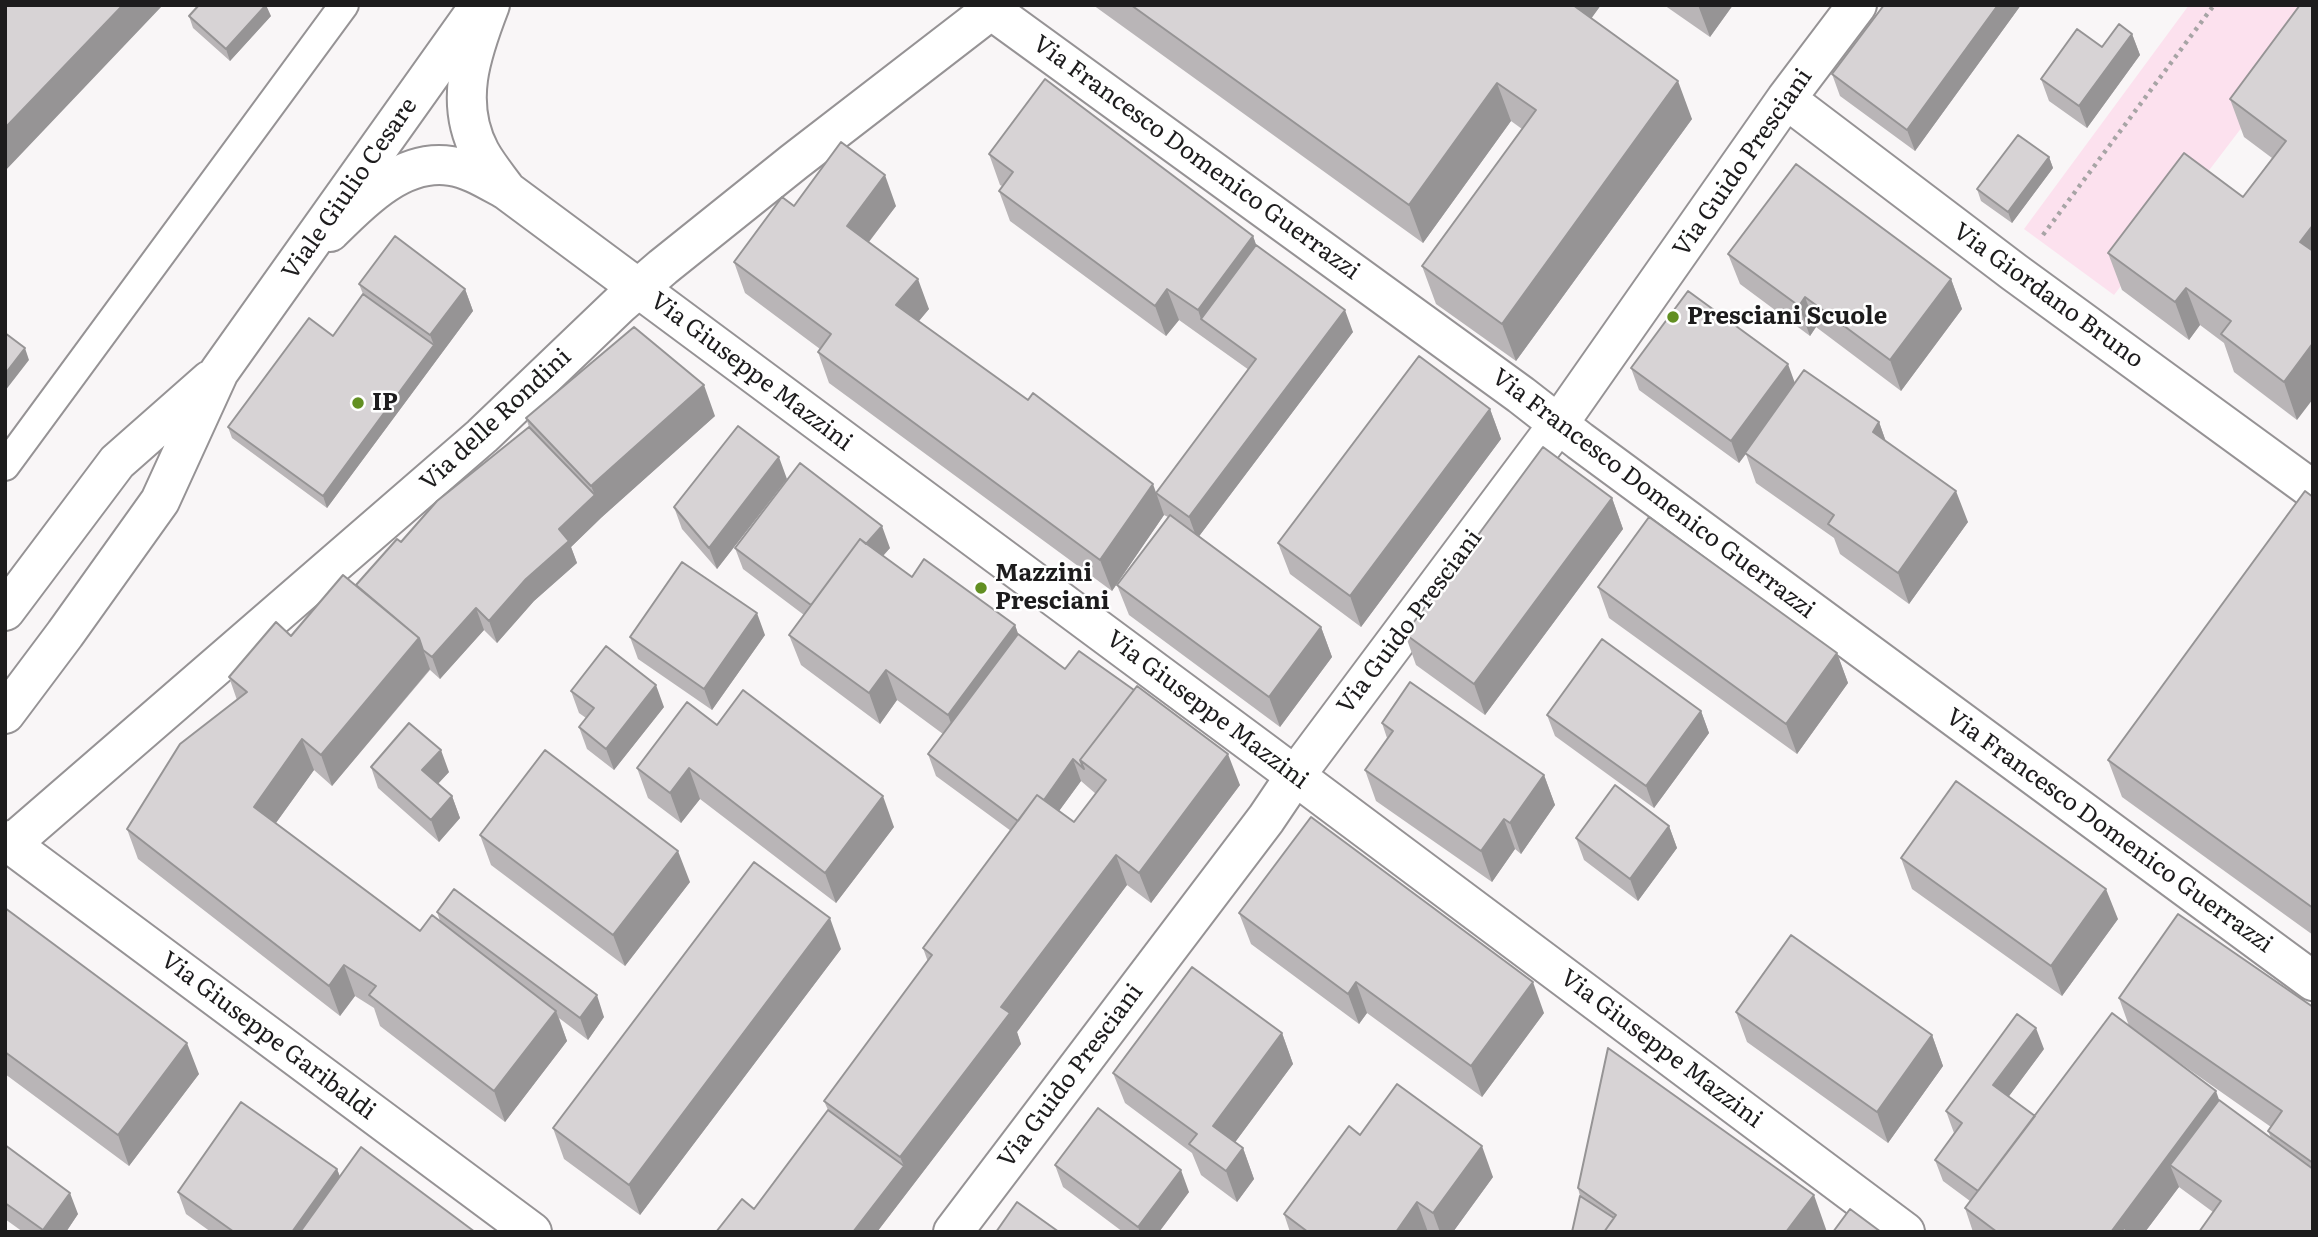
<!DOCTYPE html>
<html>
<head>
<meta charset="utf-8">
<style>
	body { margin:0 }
	#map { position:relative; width:2318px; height:1237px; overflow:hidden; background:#f9f6f7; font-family:Literata,serif }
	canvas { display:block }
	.frame { position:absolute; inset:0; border:7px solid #1d1c1d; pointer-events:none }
</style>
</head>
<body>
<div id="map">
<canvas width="2318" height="1237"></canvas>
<div class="frame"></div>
</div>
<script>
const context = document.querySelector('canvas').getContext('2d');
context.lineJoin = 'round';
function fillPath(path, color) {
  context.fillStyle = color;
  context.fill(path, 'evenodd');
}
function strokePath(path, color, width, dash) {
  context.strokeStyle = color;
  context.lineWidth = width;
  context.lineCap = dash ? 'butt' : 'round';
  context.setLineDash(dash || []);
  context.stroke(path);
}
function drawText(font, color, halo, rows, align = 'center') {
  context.font = font + ' Literata,serif';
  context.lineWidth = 5;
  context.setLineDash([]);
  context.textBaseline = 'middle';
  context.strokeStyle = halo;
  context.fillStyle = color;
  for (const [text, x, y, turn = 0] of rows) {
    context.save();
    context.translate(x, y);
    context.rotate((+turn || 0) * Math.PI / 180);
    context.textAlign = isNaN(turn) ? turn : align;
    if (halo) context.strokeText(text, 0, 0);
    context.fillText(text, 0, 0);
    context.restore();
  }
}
fillPath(new Path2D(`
	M2189 5H2313V34L2114 295 2024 229Z`), '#fce1ee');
const service = new Path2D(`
	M5 466 344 5`);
const minor = new Path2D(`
	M490 5C471 54 454 103 480 152 487 165 497 177 505 188
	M1786 99 2014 272 2313 490
	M330 232C361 201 402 158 451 166 471 169 489 181 506 190L1262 751 1905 1232
	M5 840 532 1232
	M11 844 482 436 620 304 663 267 794 162 991 10 1521 395 1580 441 2313 981
	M953 1232 1266 819 1295 776 1559 423 1786 99 1857 5`);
const tertiary = new Path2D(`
	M5 611 117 462 210 380
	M5 714 65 634 160 501 219 372 480 5`);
strokePath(service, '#969395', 32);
strokePath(minor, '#969395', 42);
strokePath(tertiary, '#969395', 42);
strokePath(new Path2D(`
	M2043 235 2214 5`), '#a7a4a5', 4.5, [3.5, 5]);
strokePath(service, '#fff', 28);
strokePath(minor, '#fff', 38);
strokePath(tertiary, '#fff', 38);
fillPath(new Path2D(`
	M1093 5H1601L1591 18 1692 119 1516 361 1436 304 1422 266 1522 129 1511 121 1423 243Z
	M1664 5H1733L1710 37Z
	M1884 5H2021L1915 151 1840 96 1832 74Z
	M2300 5 2297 420 2234 372 2224 343 2200 325 2189 340 2122 290 2108 253 2243 197 2272 158 2244 137 2230 99Z
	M189 16H271L230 61 193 28Z
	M2132 34 2140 55 2087 128 2049 101 2041 79 2102 47Z
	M989 154 1253 236 1256 245 1353 332 1199 536 1321 627 1332 657 1280 727 1129 615 1117 585 1168 517 1164 515 1112 591 829 383 818 352 820 349 745 293 734 262 794 206H896L869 242 929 309 919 321 1156 493 1249 370 1179 320 1166 336 1010 221 999 191 1002 186 1000 185Z
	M2049 157 2053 168 2012 223 1981 201 1977 189Z
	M1728 254 1951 279 1962 309 1901 391 1816 327 1810 336 1740 284Z
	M359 284 465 289 473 311 327 508 232 438 228 427 333 336 363 294Z
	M1631 368 1795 383 1879 422 1886 442 1968 522 1909 604 1840 554 1834 538 1756 483 1746 454 1739 463 1639 390Z
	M1490 409 1501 439 1361 627 1290 574 1278 543Z
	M715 416 602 517 571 547 577 563 534 601 497 643 484 630 440 679 430 670 332 786 314 770 276 823 420 931 440 921 437 912 604 1017 588 1040 559 1018 567 1041 505 1122 380 1026 374 1008 355 996 340 1016 138 859 127 829 237 700 229 677 291 636 356 585 401 542 529 427 526 418Z
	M787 479 717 569 682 529 674 507Z
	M2313 497V935L2122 797 2108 760Z
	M1612 498 1623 529 1485 715 1416 665 1405 634Z
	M735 548H890L883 556 912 577 1015 625 1018 634 1065 669 1240 785 1151 903 1127 885 1017 1032 1021 1044 877 1232H716L754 1209 828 1110 824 1101 928 962 923 948 1011 831 936 776 928 754 943 734 897 700 880 724 801 665 789 635 804 615 743 569ZM1081 781 1096 794 1074 822 1059 811Z
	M1598 587 1837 653 1848 683 1797 754 1609 618Z
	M765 635 712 710 638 659 630 637Z
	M571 691 664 707 614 770 587 749 579 727 586 718 579 713Z
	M1701 711 1709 733 1654 808 1555 736 1547 715Z
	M1382 723 1544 775 1555 805 1521 854 1515 849 1492 882 1376 801 1365 770 1387 738Z
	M717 725 894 827 836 903 700 799 681 823 648 798 637 768Z
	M371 767 449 772 438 784 452 796 460 818 439 842 378 788Z
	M1669 826 1677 848 1638 901 1584 860 1576 838Z
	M480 835 690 882 625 966 491 865Z
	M1901 858 2118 919 2062 996 1912 889Z
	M5 908 199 1074 129 1166 5 1074Z
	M1239 913 1544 1013 1482 1097 1367 1013 1359 1024 1251 944Z
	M841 949 640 1215 564 1159 553 1128Z
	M2119 998 2313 1007V1232L2213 1212 2179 1187 2145 1232H1973L1965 1208 1970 1201 1943 1181 1935 1160 1954 1133 1946 1111 2044 1049 2008 1097 2035 1116 2129 1026ZM2167 1054 2271 1127 2268 1131 2271 1138 2219 1100Z
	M1736 1012 1932 1035 1943 1066 1888 1143 1747 1042Z
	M1282 1033 1293 1064 1235 1142 1243 1148 1254 1179 1237 1202 1201 1175 1192 1153 1125 1103 1113 1073Z
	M1360 1135 1493 1177 1453 1232H1290L1284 1214Z
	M5 1145 78 1214 66 1232H23L5 1219Z
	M1055 1165 1189 1192 1159 1232H1123L1063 1187Z
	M337 1169 340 1177 475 1232H211L186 1214 178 1192Z
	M1578 1188 1827 1232H1572L1580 1196Z`), '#b9b5b7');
fillPath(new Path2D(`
	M123 5H163L5 171V128Z
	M266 5 271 16 230 61 226 49Z
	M1567 5H1601L1578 37Z
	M1698 5H1733L1710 37Z
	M1998 5H2021L1915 151 1907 130Z
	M2132 34 2140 55 2087 128 2079 106Z
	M1678 81 1692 119 1516 361 1502 324Z
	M1497 83 1511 121 1423 243 1409 205Z
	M2049 157 2053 168 2012 223 2008 212Z
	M885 175 896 206 858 256 847 226Z
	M2313 225V277L2300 242Z
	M1253 236 1264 267 1201 319 1198 310Z
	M918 279 929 309 907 335 896 305Z
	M1951 279 1962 309 1901 391 1890 360Z
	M2186 288 2200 325 2189 340 2175 302Z
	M465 289 473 311 327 508 323 496 434 345 430 335Z
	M1167 289 1179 320 1166 336 1155 306Z
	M1805 297 1816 327 1810 336 1799 306Z
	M1345 310 1353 332 1197 539 1189 517Z
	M2313 343V399L2297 420 2284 382Z
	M25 348 29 360 5 391V374Z
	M1788 364 1796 386 1739 463 1731 441Z
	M704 385 715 416 602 517 571 547 577 563 534 601 497 643 489 621 559 529 595 495 591 486Z
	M1490 409 1501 439 1361 627 1350 596Z
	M1879 422 1890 453 1873 432Z
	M779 457 787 479 717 569 709 548Z
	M1153 484 1164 515 1112 591 1100 560Z
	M1956 491 1968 522 1909 604 1898 573Z
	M1612 498 1623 529 1485 715 1474 684Z
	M882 526 890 548 871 569 863 548Z
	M476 608 484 630 440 679 432 657Z
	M757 613 765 635 712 710 704 689Z
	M1015 625 1026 656 959 745 948 715Z
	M1321 627 1332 657 1280 727 1269 697Z
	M419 638 430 669 332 786 321 755Z
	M1837 653 1848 683 1797 754 1786 724Z
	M886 670 897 700 880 724 869 693Z
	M656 685 664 707 614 770 606 749Z
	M1701 711 1709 733 1654 808 1646 786Z
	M302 739 314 770 265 838 254 807Z
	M441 750 449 772 430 792 422 770Z
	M1228 754 1240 785 1151 903 1139 873Z
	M1073 759 1081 781 1032 848 1024 826Z
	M689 768 700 799 681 823 670 793Z
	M1544 775 1555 805 1521 854 1510 823Z
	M452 796 460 818 439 842 431 820Z
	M883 796 894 827 836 903 825 873Z
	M1504 819 1515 849 1492 882 1481 851Z
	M1669 826 1677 848 1638 901 1630 879Z
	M678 851 690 882 625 966 613 935Z
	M1116 855 1127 885 1017 1032 1021 1044 877 1232H853L904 1166 900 1157 1001 1007Z
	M2106 889 2118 919 2062 996 2051 966Z
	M830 918 841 949 640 1215 629 1185Z
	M344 965 355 996 340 1016 329 986Z
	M1356 982 1367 1013 1359 1024 1348 994Z
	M1533 982 1544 1013 1482 1097 1471 1066Z
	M597 995 604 1017 588 1040 580 1018Z
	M556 1011 567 1041 505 1122 494 1091Z
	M2036 1028 2044 1049 2001 1107 1993 1085Z
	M1282 1033 1293 1064 1225 1156 1213 1126Z
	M1932 1035 1943 1066 1888 1143 1877 1112Z
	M187 1043 199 1074 129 1166 118 1135Z
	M2216 1091 2227 1122 2170 1165 2179 1187 2145 1232H2111Z
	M1482 1146 1493 1177 1453 1232H1440L1433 1213Z
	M1243 1148 1254 1179 1237 1202 1226 1171Z
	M337 1169 345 1190 316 1232H292Z
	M1181 1170 1189 1192 1159 1232H1140L1138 1227Z
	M70 1193 78 1214 66 1232H43V1230Z
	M1814 1195 1827 1232H1786Z
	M1417 1202 1428 1232H1396Z`), '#969495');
const building = new Path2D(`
	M5 5H123L5 128Z
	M199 5H266L226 49 189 16Z
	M1131 5H1573L1678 81 1502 324 1422 266 1536 110 1497 83 1409 205Z
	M1884 5H1998L1907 130 1832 74Z
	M2300 5H2313V225L2300 242 2313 251V343L2284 382 2221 334 2231 321 2186 288 2175 302 2108 253 2184 153 2243 197 2286 141 2230 99Z
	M2119 24 2132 34 2079 106 2041 79 2077 29 2102 47Z
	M1045 79 1253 236 1198 310 1167 289 1155 306 999 191 1013 172 989 154Z
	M2018 135 2049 157 2008 212 1977 189Z
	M841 142 885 175 847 226 918 279 896 305 1028 400 1033 393 1153 484 1100 560 818 352 831 334 734 262 782 197 794 206Z
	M1796 164 1951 279 1890 360 1805 297 1799 306 1728 254Z
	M395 236 465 289 430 335 359 284Z
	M1256 245 1345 310 1189 517 1156 493 1256 359 1201 319Z
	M1688 291 1788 364 1731 441 1631 368Z
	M363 294 434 345 323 496 228 427 309 318 333 336Z
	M634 327 704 385 591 486 526 418Z
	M5 333 25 348 5 374Z
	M1419 356 1490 409 1350 596 1278 543Z
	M1804 370 1879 422 1873 432 1956 491 1898 573 1828 524 1834 515 1745 453Z
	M738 426 779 457 709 548 674 507Z
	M529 427 595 495 559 529 569 541 526 579 489 621 476 608 432 657 423 650 419 638 356 585 397 539 401 542 437 501Z
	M1543 447 1612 498 1474 684 1405 634Z
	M800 463 882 526 866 544 860 539 811 605 735 548Z
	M2305 491 2313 497V908L2108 760Z
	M1170 515 1321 627 1269 697 1117 585Z
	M1649 517 1837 653 1786 724 1598 587Z
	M860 539 912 577 924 559 1015 625 948 715 886 670 869 693 789 635Z
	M682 562 757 613 704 689 630 637Z
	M343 575 419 638 321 755 302 739 254 807 420 931 432 915 556 1011 494 1091 369 995 376 986 344 965 329 986 127 829 180 744 247 692 229 677 276 622 291 636Z
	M1018 634 1065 669 1079 651 1134 690 1080 760 1084 769 1073 759 1044 800 1037 795 1018 821 928 754Z
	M1602 639 1701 711 1646 786 1547 715Z
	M606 646 656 685 606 749 579 727 594 708 571 691Z
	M1410 682 1544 775 1510 823 1504 819 1481 851 1365 770 1393 731 1382 723Z
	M1137 686 1228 754 1139 873 1116 855 1001 1007 1010 1013 900 1157 824 1101 932 955 923 948 1037 795 1074 822 1106 780 1080 760Z
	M743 690 883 796 825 873 689 768 670 793 637 768 687 702 717 725Z
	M409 723 441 750 422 770 452 796 431 820 371 767Z
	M545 750 678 851 613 935 480 835Z
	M1956 781 2106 889 2051 966 1901 858Z
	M1615 785 1669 826 1630 879 1576 838Z
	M1311 817 1533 982 1471 1066 1356 982 1348 994 1239 913Z
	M754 862 830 918 629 1185 553 1128Z
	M454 889 597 995 580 1018 437 912Z
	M5 908 187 1043 118 1135 5 1052Z
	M2178 914 2313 1007V1163L2268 1131 2282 1111 2119 998Z
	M1791 935 1932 1035 1877 1112 1736 1012Z
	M1192 967 1282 1033 1213 1126 1243 1148 1226 1171 1189 1144 1197 1134 1113 1073Z
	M2112 1013 2216 1091 2111 1232H1997L1965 1208Z
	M2017 1014 2036 1028 1993 1085 2035 1116 1978 1191 1935 1160 1962 1123 1946 1111Z
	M1608 1048 1814 1195 1786 1232H1604L1616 1215 1578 1188Z
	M1397 1084 1482 1146 1433 1213 1417 1202 1396 1232H1308L1284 1214 1349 1126 1360 1135Z
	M2219 1100 2313 1169V1232H2199L2221 1201 2170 1165Z
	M241 1102 337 1169 292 1232H234L178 1192Z
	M1098 1108 1181 1170 1138 1227 1055 1165Z
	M828 1110 904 1166 853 1232H716L742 1199 754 1209Z
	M5 1145 70 1193 43 1230 5 1203Z
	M361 1147 475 1232H300Z
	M1580 1196 1614 1218 1604 1232H1572Z
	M1017 1202 1059 1232H996Z
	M1850 1209 1881 1232H1833Z
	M2124 1228 2130 1232H2121Z`);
fillPath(building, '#d7d3d5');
strokePath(building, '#969495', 2);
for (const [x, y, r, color] of [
	[1673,317,7,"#628f22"],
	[358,403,7,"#628f22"],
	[981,588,7,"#628f22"]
]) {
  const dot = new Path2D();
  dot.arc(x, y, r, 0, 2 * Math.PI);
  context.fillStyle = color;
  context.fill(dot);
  strokePath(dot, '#fff', 2.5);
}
drawText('24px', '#1d1c1d', '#fff', [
	["Via Francesco Domenico Guerrazzi",1196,158,36],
	["Via Guido Presciani",1743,163,-55],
	["Viale Giulio Cesare",350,189,-55],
	["Via Giordano Bruno",2048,296,36],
	["Via Giuseppe Mazzini",751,372,37],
	["Via delle Rondini",496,420,-43],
	["Via Francesco Domenico Guerrazzi",1653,494,37],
	["Via Guido Presciani",1410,622,-53],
	["Via Giuseppe Mazzini",1207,710,37],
	["Via Francesco Domenico Guerrazzi",2109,831,36],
	["Via Giuseppe Garibaldi",268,1036,37],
	["Via Giuseppe Mazzini",1661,1049,37],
	["Via Guido Presciani",1071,1076,-53]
]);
drawText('bold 24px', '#1d1c1d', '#fff', [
	["Presciani Scuole",1687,317],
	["IP",372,403],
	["Mazzini",995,574],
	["Presciani",995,602]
], 'left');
</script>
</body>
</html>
